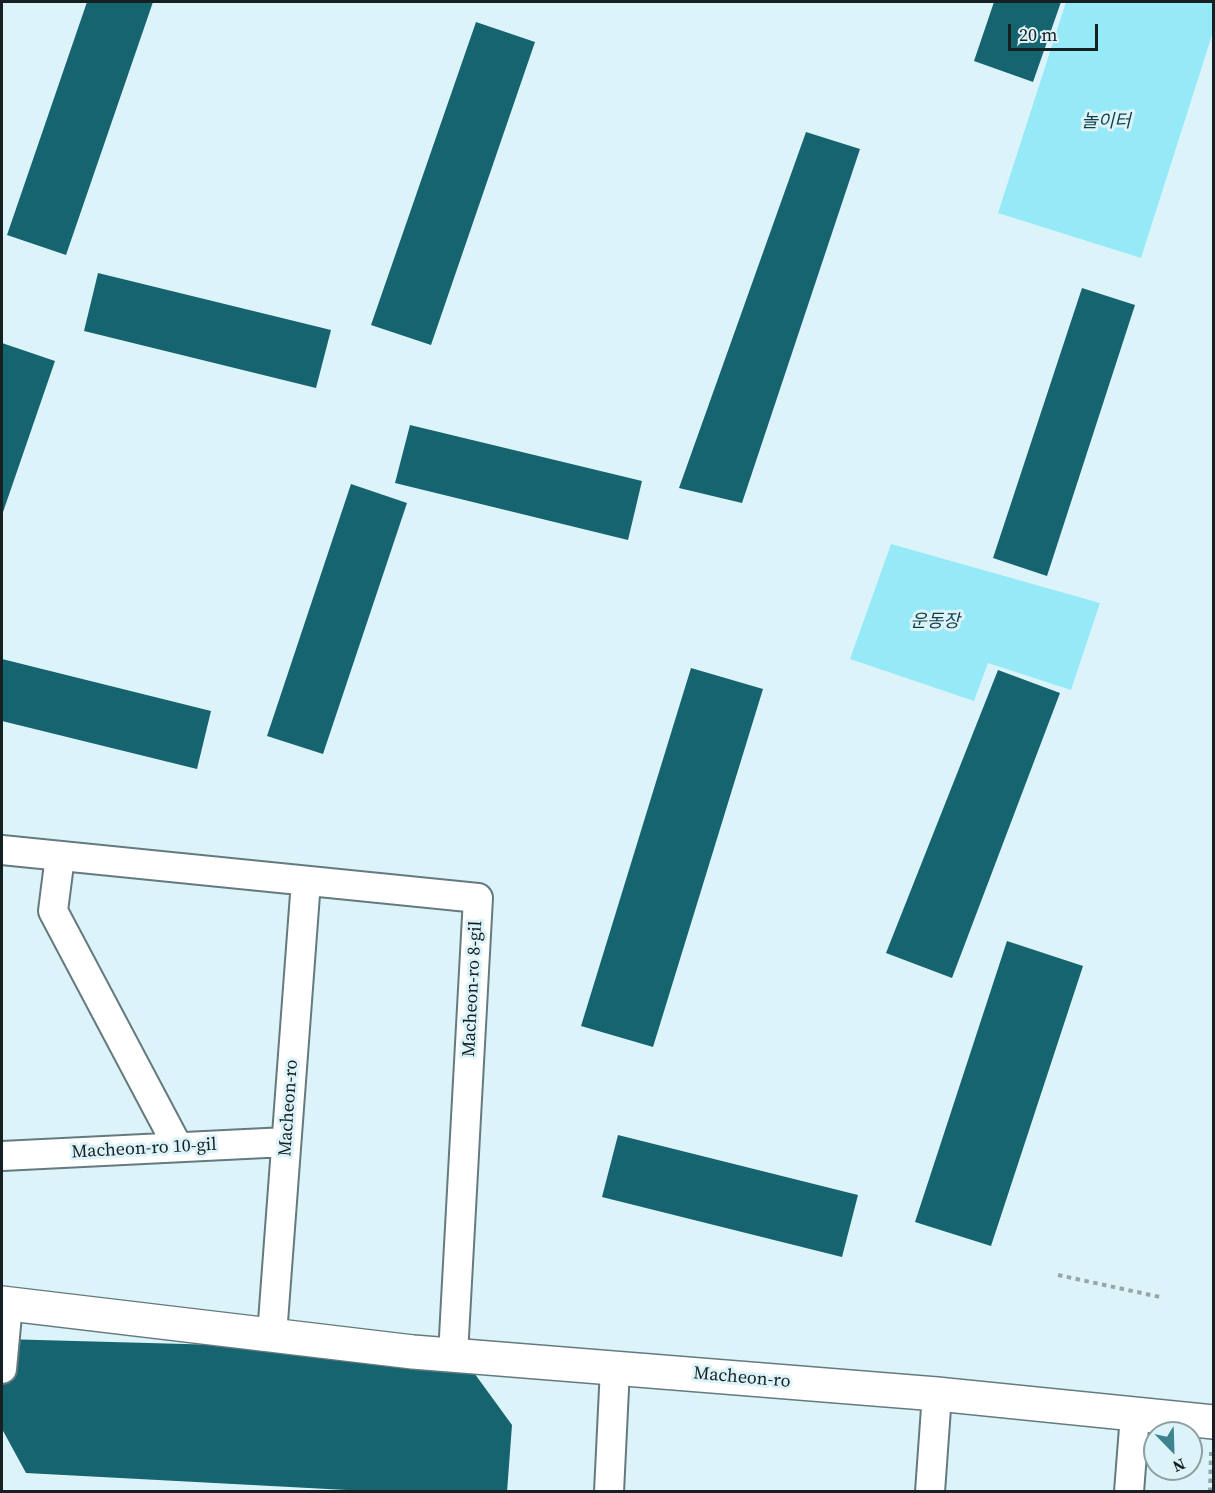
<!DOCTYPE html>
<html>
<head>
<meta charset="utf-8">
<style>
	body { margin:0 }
	#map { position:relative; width:1215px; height:1493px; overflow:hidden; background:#dcf4f9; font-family:"Source Serif 4",serif }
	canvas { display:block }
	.frame { position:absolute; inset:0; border:3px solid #161f21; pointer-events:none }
	.north { position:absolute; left:1143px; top:1421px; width:60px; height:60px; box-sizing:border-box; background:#dcf4f9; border:2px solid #8d9fa3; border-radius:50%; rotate:157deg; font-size:16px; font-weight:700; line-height:24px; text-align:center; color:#161f21 }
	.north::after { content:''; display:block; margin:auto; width:21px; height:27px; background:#3e848f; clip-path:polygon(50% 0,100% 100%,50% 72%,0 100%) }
	.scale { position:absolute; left:1008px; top:24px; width:90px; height:27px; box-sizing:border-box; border:3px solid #161f21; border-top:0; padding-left:8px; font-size:18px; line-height:21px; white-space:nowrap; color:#161f21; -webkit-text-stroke:4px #dcf4f9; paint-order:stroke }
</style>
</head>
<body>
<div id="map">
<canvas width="1215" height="1493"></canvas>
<div class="frame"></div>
<div class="north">N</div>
<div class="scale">20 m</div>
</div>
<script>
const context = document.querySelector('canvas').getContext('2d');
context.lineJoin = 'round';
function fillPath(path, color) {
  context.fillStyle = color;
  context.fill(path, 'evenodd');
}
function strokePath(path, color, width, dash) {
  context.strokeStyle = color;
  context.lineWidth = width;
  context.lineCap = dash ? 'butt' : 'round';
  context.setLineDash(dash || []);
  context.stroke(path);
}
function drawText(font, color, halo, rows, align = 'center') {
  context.font = font + ' "Source Serif 4","Noto Sans KR",serif';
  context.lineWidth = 6;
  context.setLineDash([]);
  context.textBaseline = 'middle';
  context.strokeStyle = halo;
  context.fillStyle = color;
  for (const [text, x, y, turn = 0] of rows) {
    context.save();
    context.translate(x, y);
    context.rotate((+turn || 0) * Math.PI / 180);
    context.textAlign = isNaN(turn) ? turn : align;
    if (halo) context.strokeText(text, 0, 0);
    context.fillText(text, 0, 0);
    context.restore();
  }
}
fillPath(new Path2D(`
	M1066 2H1213V32L1141 258 998 213Z
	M891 544 1100 603 1071 690 988 663 974 701 850 659Z`), '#96eaf8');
fillPath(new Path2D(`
	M87 2H153L66 255 7 235Z
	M994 2H1061L1033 82 974 61Z
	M476 22 535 42 431 345 371 325Z
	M806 132 860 149 742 503 679 488Z
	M98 273 331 330 316 388 84 331Z
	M1082 288 1135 305 1047 576 993 558Z
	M2 343 55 361 2 515Z
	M410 425 642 481 628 540 395 483Z
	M351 484 407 503 323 754 267 736Z
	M2 659 211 711 197 769 2 721Z
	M691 668 763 689 653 1047 581 1026Z
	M998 670 1060 693 952 978 886 953Z
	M1007 941 1083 966 991 1246 915 1222Z
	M618 1135 858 1195 842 1257 602 1197Z
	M2 1339 294 1347 472 1370 512 1425 507 1492H384L26 1473 2 1429Z`), '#166470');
const minor = new Path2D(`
	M2 850 478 898 453 1355
	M60 856 53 911 178 1147
	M2 1156 286 1142
	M272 1335 306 881
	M2 1369 8 1304
	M609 1492 615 1368
	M930 1492 937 1394
	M1129 1492 1135 1415`);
const tertiary = new Path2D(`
	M2 1303 413 1352 937 1394 1214 1422`);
strokePath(minor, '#647a7e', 32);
strokePath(tertiary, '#647a7e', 36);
strokePath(new Path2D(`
	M1058 1275 1160 1297
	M1210 1492 1211 1452`), '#94a7aa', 4, [4.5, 4.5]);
strokePath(minor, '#fff', 28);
strokePath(tertiary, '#fff', 33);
drawText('italic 18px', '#123f46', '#dcf4f9', [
	["놀이터",1106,122],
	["운동장",935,622]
]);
drawText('18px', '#161f21', '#dcf4f9', [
	["Macheon-ro 8-gil",473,989,-87],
	["Macheon-ro",289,1108,-86],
	["Macheon-ro 10-gil",144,1149,-3],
	["Macheon-ro",742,1378,5]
]);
</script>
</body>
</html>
